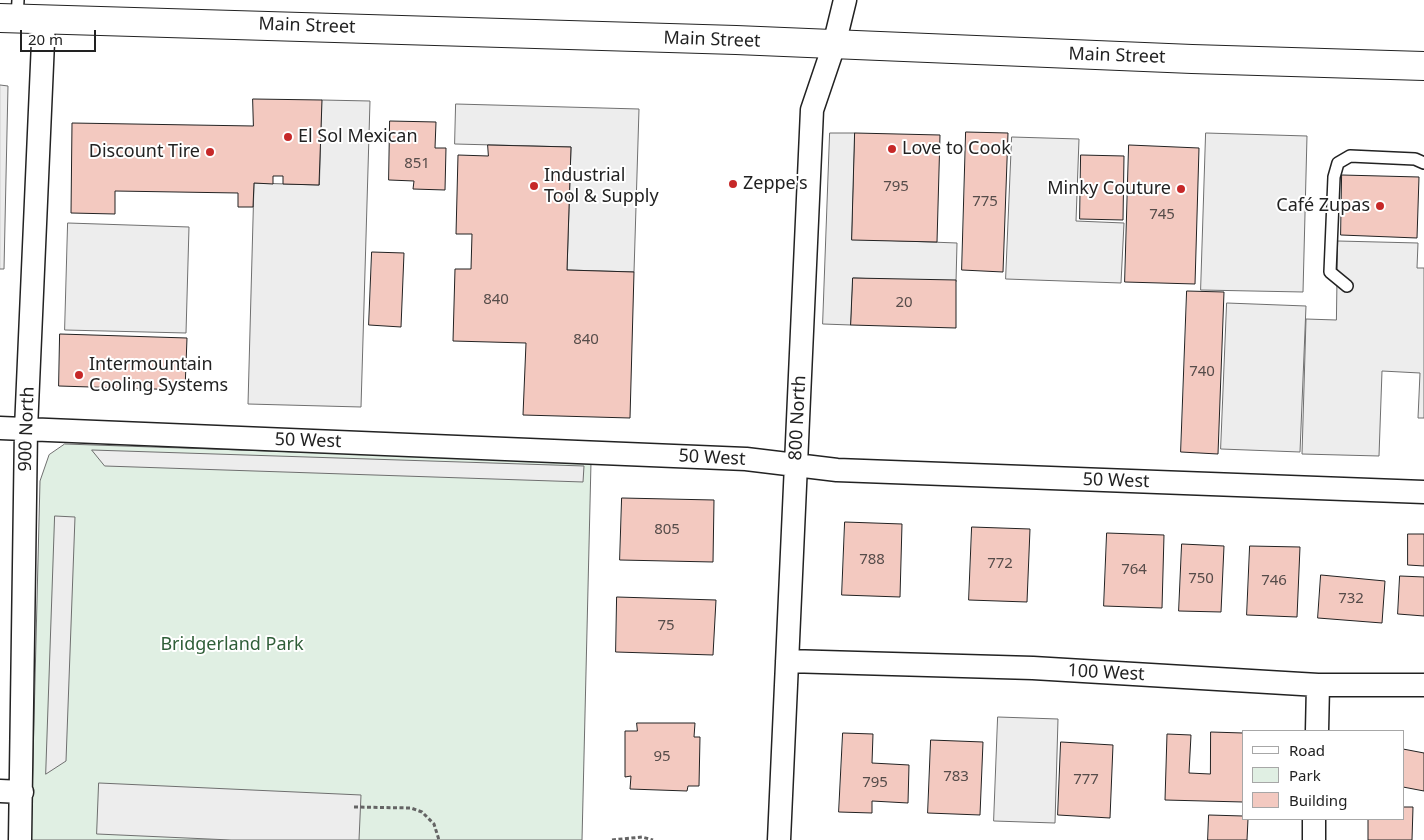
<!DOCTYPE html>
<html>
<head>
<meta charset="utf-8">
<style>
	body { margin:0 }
	#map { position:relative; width:1424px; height:840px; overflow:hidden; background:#fff; font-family:"Noto Sans",sans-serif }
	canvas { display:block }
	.legend { position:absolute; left:1242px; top:730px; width:162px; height:90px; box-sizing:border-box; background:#fff; border:1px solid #a7a7a7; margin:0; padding:6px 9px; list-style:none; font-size:15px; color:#222 }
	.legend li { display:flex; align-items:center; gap:10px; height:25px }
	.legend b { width:25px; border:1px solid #a7a7a7 }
	.scale { position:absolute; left:20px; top:30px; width:76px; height:22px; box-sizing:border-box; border:2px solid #222; border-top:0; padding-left:6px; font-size:15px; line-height:18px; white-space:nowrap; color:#222; -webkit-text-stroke:4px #fff; paint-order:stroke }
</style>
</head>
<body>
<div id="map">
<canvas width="1424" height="840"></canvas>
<ul class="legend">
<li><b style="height:6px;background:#fff"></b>Road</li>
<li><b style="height:14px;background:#e0efe3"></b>Park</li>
<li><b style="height:14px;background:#f3c9c0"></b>Building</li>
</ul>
<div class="scale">20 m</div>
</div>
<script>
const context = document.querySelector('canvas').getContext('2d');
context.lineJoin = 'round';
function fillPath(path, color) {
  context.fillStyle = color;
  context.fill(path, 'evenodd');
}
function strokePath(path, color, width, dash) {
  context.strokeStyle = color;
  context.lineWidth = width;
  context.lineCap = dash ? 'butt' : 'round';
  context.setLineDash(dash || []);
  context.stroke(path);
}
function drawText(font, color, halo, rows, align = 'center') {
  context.font = font + ' "Noto Sans",sans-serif';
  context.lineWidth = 4;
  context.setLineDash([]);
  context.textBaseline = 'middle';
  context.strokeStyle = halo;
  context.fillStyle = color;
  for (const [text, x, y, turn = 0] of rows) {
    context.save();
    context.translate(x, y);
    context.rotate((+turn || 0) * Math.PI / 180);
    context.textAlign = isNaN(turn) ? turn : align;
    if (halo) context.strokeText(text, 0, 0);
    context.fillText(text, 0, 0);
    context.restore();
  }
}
const green = new Path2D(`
	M65 444 591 462 582 840H31L40 481 49 455Z`);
fillPath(green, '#e0efe3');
strokePath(green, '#6f6f6f', 1);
const parking = new Path2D(`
	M0 85 8 86 4 269H0Z
	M322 100 370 101 361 407 248 404 254 183 319 185Z
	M456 104 639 109 634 272 567 270 571 147 455 144Z
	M830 133H855L852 239 957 243 956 282 853 278 851 325 823 324Z
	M1206 133 1307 136 1303 292 1201 290Z
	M1012 137 1079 139 1076 221 1124 223 1121 283 1006 279Z
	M68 223 189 227 186 333 65 330Z
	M1338 241 1418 243 1417 268H1424V418H1418L1420 373 1382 371 1379 456 1302 454 1306 319 1336 320Z
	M1227 303 1306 306 1300 452 1221 449Z
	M92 450 584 466 583 482 105 466Z
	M55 516 75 517 66 761 46 774Z
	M998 717 1058 719 1055 823 994 821Z
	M99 783 361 795 359 840H231L97 834Z`);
fillPath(parking, '#ededed');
strokePath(parking, '#6f6f6f', 1);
const building = new Path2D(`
	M253 99 322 100 319 185 283 184V176H273V184L254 183 253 207H238V193L115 191V214L71 213 72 123 253 126Z
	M390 121 436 122 435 148H446L445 190 413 189 414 181 389 180Z
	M966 132 1008 133 1003 272 962 270Z
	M855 133 940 135 937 242 852 240Z
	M488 145 571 147 567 270 634 272 630 418 523 415 526 343 453 341 455 269H471L472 234H456L458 155 488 156Z
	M1129 145 1199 148 1195 284 1125 282Z
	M1081 155 1124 156 1123 220 1080 219Z
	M1342 175 1419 177 1417 238 1341 235Z
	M372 252 404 253 401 327 369 325Z
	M853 278 956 280V328L851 325Z
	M1187 291 1224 292 1218 454 1181 452Z
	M60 334 187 338 185 390 59 386Z
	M622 498 714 500 713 562 620 560Z
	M845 522 902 524 900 597 842 595Z
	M972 527 1030 529 1027 602 969 600Z
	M1107 533 1164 535 1162 608 1104 606Z
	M1408 534H1424V566L1408 565Z
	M1182 544 1224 546 1221 612 1179 611Z
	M1250 546 1300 547 1297 617 1247 615Z
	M1321 575 1385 581 1382 623 1318 618Z
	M1400 576 1424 577V616L1398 614Z
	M617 597 716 600 713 655 616 652Z
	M637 723H695L694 737H700L699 786H688L687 791 630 789 631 776 625 777V731H637Z
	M1211 732 1243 733V802L1165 800 1167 734 1191 735 1189 773 1210 774Z
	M843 733 873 734 872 763 909 765 908 803 872 801V813L839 812Z
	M931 740 983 742 980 815 928 813Z
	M1061 742 1113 745 1110 818 1058 815Z
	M1403 749 1424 753V791L1403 787Z
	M1403 807H1413L1412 840H1368V819H1403Z
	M1209 815 1243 816V819H1248L1247 840H1208Z`);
fillPath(building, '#f3c9c0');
strokePath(building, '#222', 1);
const lane = new Path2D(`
	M17 18 18 0
	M1347 286 1330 272 1334 177 1338 163 1350 156 1415 159 1424 163`);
const street = new Path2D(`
	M0 428 746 459 837 470 1424 492
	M787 661 1033 668 1318 685H1424
	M1317 731 1318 685
	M0 791 22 792
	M20 840 26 429 44 19
	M779 840 812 110 834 45 845 0
	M1314 840V819`);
const primary = new Path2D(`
	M0 18 736 40 1192 59 1424 66`);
strokePath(lane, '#222', 14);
strokePath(street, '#222', 25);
strokePath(primary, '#222', 30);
strokePath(new Path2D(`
	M354 807 411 808 422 812 434 824 439 840
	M612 840 642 837 653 840`), '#646464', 3, [4, 2.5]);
strokePath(lane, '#fff', 11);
strokePath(street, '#fff', 22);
strokePath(primary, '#fff', 28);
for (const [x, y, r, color] of [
	[288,137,5,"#c62828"],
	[892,149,5,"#c62828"],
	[210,152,5,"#c62828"],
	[733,184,5,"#c62828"],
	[534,186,5,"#c62828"],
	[1181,189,5,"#c62828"],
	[1380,206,5,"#c62828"],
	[79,375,5,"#c62828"]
]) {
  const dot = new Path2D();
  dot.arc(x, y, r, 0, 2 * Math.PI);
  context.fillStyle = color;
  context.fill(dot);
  strokePath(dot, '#fff', 2);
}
drawText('15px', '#564c4a', null, [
	["851",417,164],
	["795",896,187],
	["775",985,202],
	["745",1162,215],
	["840",496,300],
	["20",904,303],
	["840",586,340],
	["740",1202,372],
	["805",667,530],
	["788",872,560],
	["772",1000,564],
	["764",1134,570],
	["750",1201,579],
	["746",1274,581],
	["732",1351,599],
	["75",666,626],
	["95",662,757],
	["783",956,777],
	["777",1086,780],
	["795",875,783]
]);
drawText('18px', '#222', '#fff', [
	["Main Street",307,26,2],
	["Main Street",712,40,2],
	["Main Street",1117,56,2],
	["800 North",798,418,-87],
	["900 North",27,429,-88],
	["50 West",308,441,2],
	["50 West",712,458,3],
	["50 West",1116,481,2],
	["100 West",1106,673,3]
]);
drawText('18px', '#222', '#fff', [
	["El Sol Mexican",298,137],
	["Love to Cook",902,149],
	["Discount Tire",200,152,"right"],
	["Industrial",544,176],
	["Tool & Supply",544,197],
	["Zeppe's",743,184],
	["Minky Couture",1171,189,"right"],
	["Café Zupas",1370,206,"right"],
	["Intermountain",89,365],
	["Cooling Systems",89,386]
], 'left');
drawText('18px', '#2f5e38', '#fff', [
	["Bridgerland Park",232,645]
]);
</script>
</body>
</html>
